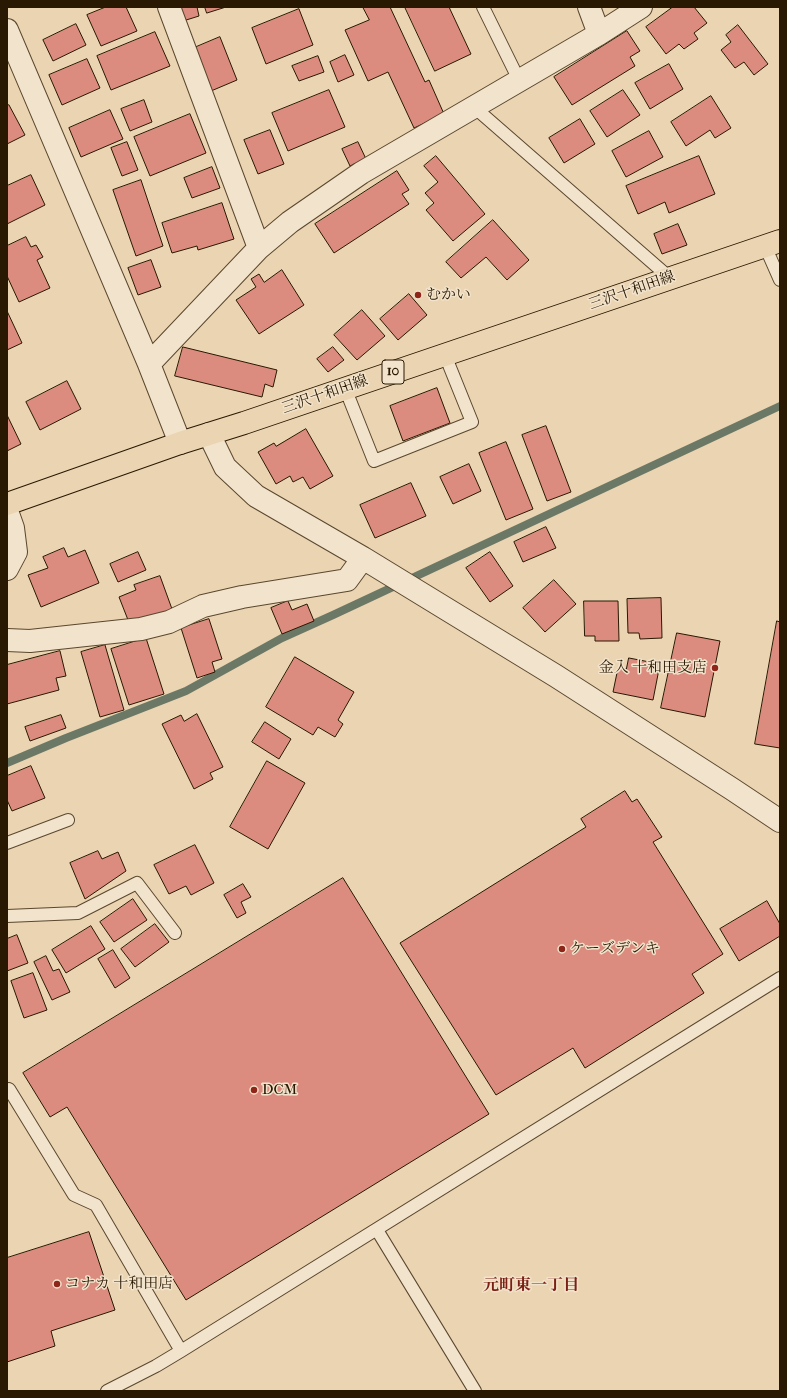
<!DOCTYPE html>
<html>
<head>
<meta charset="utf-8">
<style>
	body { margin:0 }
	#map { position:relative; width:787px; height:1398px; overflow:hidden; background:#ebd4b1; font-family:"IM FELL French Canon",serif }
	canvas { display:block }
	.frame { position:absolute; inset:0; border:8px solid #291802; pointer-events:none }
</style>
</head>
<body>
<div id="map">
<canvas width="787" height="1398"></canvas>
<div class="frame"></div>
</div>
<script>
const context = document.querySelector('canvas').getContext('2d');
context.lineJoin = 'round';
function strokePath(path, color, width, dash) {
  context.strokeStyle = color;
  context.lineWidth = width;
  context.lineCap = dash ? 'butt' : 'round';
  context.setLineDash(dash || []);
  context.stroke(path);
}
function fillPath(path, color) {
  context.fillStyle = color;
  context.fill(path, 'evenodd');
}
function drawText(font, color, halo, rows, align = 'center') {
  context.font = font + ' "IM FELL French Canon","Noto Serif JP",serif';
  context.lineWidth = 3;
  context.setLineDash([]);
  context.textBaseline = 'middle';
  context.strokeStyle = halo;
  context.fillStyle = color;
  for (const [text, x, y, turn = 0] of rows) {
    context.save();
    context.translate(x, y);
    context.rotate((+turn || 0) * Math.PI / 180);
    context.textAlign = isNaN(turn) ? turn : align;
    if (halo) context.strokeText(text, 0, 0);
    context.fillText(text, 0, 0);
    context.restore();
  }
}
strokePath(new Path2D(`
	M7 763 66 738 186 691 282 638 333 615 780 406`), '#6c7866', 8);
const building = new Path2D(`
	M106 7H126L137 31 101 46 87 15Z
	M179 7H197L199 16 183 21Z
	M205 7H226L207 13Z
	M363 7H390L425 82 429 80 444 114 414 128 388 72 368 81 345 30 369 20Z
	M405 7H449L471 54 435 71Z
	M673 7H694L707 23 694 33 698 39 684 49 679 44 666 54 646 27Z
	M299 9 313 45 266 64 252 28Z
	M76 24 86 45 53 61 43 40Z
	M738 25 768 64 754 75 744 62 735 68 721 50 731 42 726 35Z
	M627 31 640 51 630 57 635 66 572 105 554 77Z
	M155 32 170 66 111 90 97 56Z
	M220 37 237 80 211 91 194 48Z
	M345 55 354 75 338 82 330 62Z
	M318 56 324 72 299 81 292 66Z
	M87 59 100 88 62 105 49 75Z
	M669 64 683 89 650 109 635 83Z
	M329 90 345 127 288 151 272 113Z
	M623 90 640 115 607 137 590 111Z
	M711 96 731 128 715 138 710 130 686 146 671 122Z
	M144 100 152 122 130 131 121 109Z
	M9 105 25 135 7 144V106Z
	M110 110 123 139 81 157 69 128Z
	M190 114 206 153 150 176 134 137Z
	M580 119 595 144 564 163 549 138Z
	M270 130 284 164 258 174 244 140Z
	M649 131 663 157 626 177 612 151Z
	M127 142 138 170 122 176 111 148Z
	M358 142 366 159 350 166 342 149Z
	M436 156 485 214 453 241 426 210 434 203 425 193 438 182 424 166Z
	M699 156 715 194 669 213 665 202 638 214 626 186Z
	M212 167 220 188 192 198 184 178Z
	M397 171 409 190 402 194 409 204 334 253 315 224Z
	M31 175 45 205 7 224V186Z
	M141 180 163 246 136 256 113 190Z
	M222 203 234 239 198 250 197 246 172 253 162 223Z
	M493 220 529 260 507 280 486 257 461 278 446 262Z
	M678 224 687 245 662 254 654 234Z
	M26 237 31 247 36 245 43 257 37 260 50 288 19 302 7 276V246Z
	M151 260 161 287 138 295 128 268Z
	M282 270 304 305 259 334 236 300 256 287 251 279 259 274 264 282Z
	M409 294 427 315 398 340 380 319Z
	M362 310 385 336 357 360 334 335Z
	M7 311 22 343 7 350Z
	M183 347 277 370 273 387 265 384 262 397 175 376Z
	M333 347 344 360 328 372 317 359Z
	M67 381 81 409 40 430 26 402Z
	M437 388 450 423 403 441 390 406Z
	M7 415 21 444 7 451Z
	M546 426 571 492 547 501 522 435Z
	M306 429 333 476 310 489 303 477 293 482 290 476 276 484 258 452 274 443 276 446Z
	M506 442 533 509 506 520 479 453Z
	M469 464 481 491 453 504 440 477Z
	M411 483 426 516 375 538 360 505Z
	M546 527 556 548 523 562 514 542Z
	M64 548 68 557 85 550 99 583 41 607 28 575 48 568 43 557Z
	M138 552 146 570 118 582 110 564Z
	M490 552 513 586 490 602 466 568Z
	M160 576 172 609 130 625 119 597 136 590 134 585Z
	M554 580 576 604 545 632 523 608Z
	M661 598 662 638 640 639 639 633H628L627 599Z
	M288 601 292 610 307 604 314 621 282 634 271 608Z
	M584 601H618L619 641H595V636H585Z
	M209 619 222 659 212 662 215 672 197 678 181 628Z
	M777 621 780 622V748L755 744Z
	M677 633 720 641 705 717 661 708Z
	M146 638 164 694 129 705 111 649Z
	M105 645 124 710 100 717 81 652Z
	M60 651 66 676 56 678 59 690 7 704V665Z
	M295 657 354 692 338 720 343 724 335 737 318 727 313 735 266 707Z
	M629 658 660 664 653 700 613 692 618 668 626 669Z
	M197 714 223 767 210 773 213 779 194 789 162 724 181 715 184 721Z
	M61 715 66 728 30 741 25 727Z
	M265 722 291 739 279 759 252 742Z
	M267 761 305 783 268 849 230 827Z
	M31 766 45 798 12 811 7 800V776Z
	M625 791 632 802 637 799 662 837 653 842 723 954 692 974 704 993 585 1068 573 1048 496 1095 400 943 586 827 581 819Z
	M195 845 214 883 191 895 186 886 169 894 154 865Z
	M98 851 102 859 118 852 126 871 85 899 70 863Z
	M343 878 489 1114 186 1300 67 1107 50 1117 23 1073Z
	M243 884 251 897 241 902 246 913 237 918 224 895Z
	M133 899 147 920 114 942 100 922Z
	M767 901 780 924V936L739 961 720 929Z
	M155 924 169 942 135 967 121 949Z
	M91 926 105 949 66 973 52 950Z
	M17 935 28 963 7 971V939Z
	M113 950 130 978 115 988 98 959Z
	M46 956 53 971 59 969 70 992 52 1000 34 962Z
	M33 973 47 1010 24 1018 11 981Z
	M89 1232 115 1310 51 1331 55 1346 7 1362V1258Z`);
fillPath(building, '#db8c7f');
strokePath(building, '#291802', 1);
const lane = new Path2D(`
	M483 7 519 80
	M474 107 670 278
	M765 246 780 280
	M345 388 374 461 472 422 445 355
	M7 843 68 820
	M7 916 78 913 137 883 175 933
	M9 1089 74 1195 96 1205 181 1351
	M377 1230 475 1391
	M107 1391 156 1366 181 1351 780 978`);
const street = new Path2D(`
	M169 7 259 248
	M589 7 599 34
	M7 30 149 364 180 443
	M149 364 259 248 290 222 361 173 599 34 641 7
	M209 434 225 467 256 496 363 558 556 676 732 789 780 821
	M7 511 13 528 16 552 7 569
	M7 640 30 641 141 629 169 622 203 606 242 597 347 580 363 558`);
const primary = new Path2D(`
	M7 504 180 443 244 423 780 241`);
strokePath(lane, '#5a472e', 14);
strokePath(street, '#5a472e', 24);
strokePath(primary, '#291802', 24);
strokePath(lane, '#f2e3cc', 12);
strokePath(street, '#f2e3cc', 22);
strokePath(primary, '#ebd4b1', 22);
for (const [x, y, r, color] of [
	[418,295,4,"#8f2418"],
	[715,668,4,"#8f2418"],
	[562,949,4,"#8f2418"],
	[254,1090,4,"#8f2418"],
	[57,1284,4,"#8f2418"]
]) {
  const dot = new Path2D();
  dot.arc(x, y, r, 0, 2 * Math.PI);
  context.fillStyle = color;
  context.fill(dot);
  strokePath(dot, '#f2e3cc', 1.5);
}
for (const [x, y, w] of [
	[393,372,22]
]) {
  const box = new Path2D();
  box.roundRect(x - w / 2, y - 12, w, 24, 3);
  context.fillStyle = '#f2e3cc';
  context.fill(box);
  strokePath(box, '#291802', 1);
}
drawText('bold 14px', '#291802', null, [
	["10",393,372]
]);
drawText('15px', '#291802', '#f2e3cc', [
	["三沢十和田線",632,291,-19],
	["三沢十和田線",325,395,-19]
]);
drawText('15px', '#291802', '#f2e3cc', [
	["むかい",426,295],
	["金入 十和田支店",707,668,"right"],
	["ケーズデンキ",570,949],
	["DCM",262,1090],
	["コナカ 十和田店",65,1284]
], 'left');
drawText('bold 16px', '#7a1f14', '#f2e3cc', [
	["元町東一丁目",531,1286]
]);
</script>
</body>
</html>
